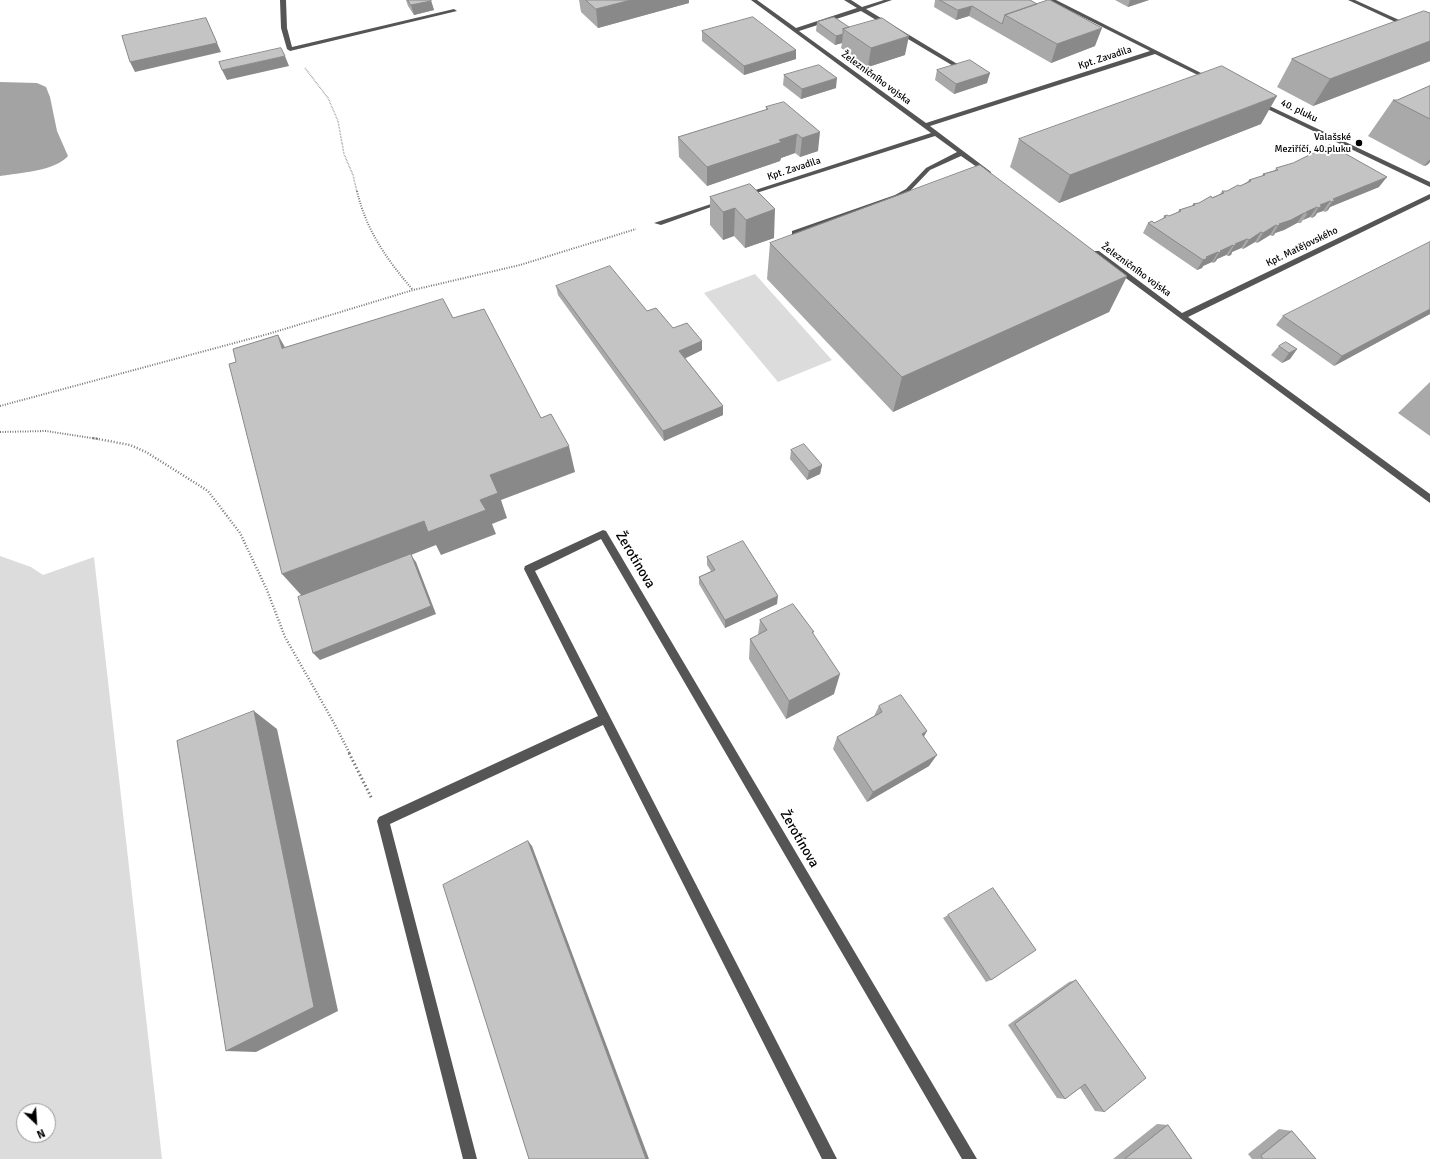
<!DOCTYPE html>
<html>
<head>
<meta charset="utf-8">
<style>
	body { margin:0 }
	#map { position:relative; width:1430px; height:1159px; overflow:hidden; background:#fff; font-family:Signika,sans-serif }
	canvas { display:block }
	.north { position:absolute; left:16px; top:1103px; width:40px; height:40px; box-sizing:border-box; background:#fff; border:1px solid #999; border-radius:50%; rotate:155deg; font-size:11px; font-weight:700; line-height:16px; text-align:center; color:#000 }
	.north::after { content:''; display:block; margin:auto; width:14px; height:18px; background:#000; clip-path:polygon(50% 0,100% 100%,50% 72%,0 100%) }
</style>
</head>
<body>
<div id="map">
<canvas width="1430" height="1159"></canvas>
<div class="north">N</div>
</div>
<script>
const context = document.querySelector('canvas').getContext('2d');
context.lineJoin = 'round';
function fillPath(path, color) {
  context.fillStyle = color;
  context.fill(path, 'evenodd');
}
function strokePath(path, color, width, dash) {
  context.strokeStyle = color;
  context.lineWidth = width;
  context.lineCap = dash ? 'butt' : 'round';
  context.setLineDash(dash || []);
  context.stroke(path);
}
function drawText(font, color, halo, rows, align = 'center') {
  context.font = font + ' Signika,sans-serif';
  context.lineWidth = 4;
  context.setLineDash([]);
  context.textBaseline = 'middle';
  context.strokeStyle = halo;
  context.fillStyle = color;
  for (const [text, x, y, turn = 0] of rows) {
    context.save();
    context.translate(x, y);
    context.rotate((+turn || 0) * Math.PI / 180);
    context.textAlign = isNaN(turn) ? turn : align;
    if (halo) context.strokeText(text, 0, 0);
    context.fillText(text, 0, 0);
    context.restore();
  }
}
fillPath(new Path2D(`
	M755 274 832 360 778 382 704 293Z
	M0 556 31 567 43 575 94 557 162 1159H0ZM24 1111H48V1135H24Z`), '#dcdcdc');
fillPath(new Path2D(`
	M0 82 37 83 46 87 50 97 57 131 68 156C55 171 19 173 0 176Z`), '#a3a3a3');
strokePath(new Path2D(`
	M305 68 328 98 338 121 344 154 353 175 357 192`), '#777', 1.5, [0.5, 1]);
strokePath(new Path2D(`
	M357 191C366 230 387 260 413 290
	M0 406 268 334 413 290 520 265 636 229
	M0 432 46 431 98 439`), '#777', 2, [1, 1.5]);
strokePath(new Path2D(`
	M93 438 130 445 146 452 208 491 240 533 267 590 285 637 334 723 350 754`), '#777', 2.5, [1, 2]);
strokePath(new Path2D(`
	M349 753 372 799`), '#777', 3, [1.5, 2.5]);
fillPath(new Path2D(`
	M280 0H286L287 28 292 47 454 9 457 11 290 51 287 49 281 28Z
	M751 0H757L796 28 857 8 844 0H851L862 7 884 0H892L866 9 959 65V67H955L861 11 799 31 926 123 1150 51 1049 0H1056L1215 80 1210 81 1155 54 930 126 991 172V174H987L961 156 930 170 910 191 899 197 795 235H792V231L895 195 906 189 926 168 957 152 935 136 747 196H743V194L931 133Z
	M1348 0H1355L1430 34V38Z
	M1257 102H1261L1430 182V187L1257 104Z
	M1430 194V199L1188 317 1430 494V503L1092 253 1093 251H1099L1182 313Z
	M720 201 725 202 661 225 654 223Z
	M603 530 606 531 977 1159H962L601 539 535 571 837 1159H822L603 725 390 824 477 1159H463L377 821 379 817 598 716 524 569 525 566Z`), '#555');
fillPath(new Path2D(`
	M406 0H431L434 10 414 15 408 6Z
	M579 0H689V3L598 28 581 12Z
	M935 0H1030L1095 46 1051 63 969 16 956 20 934 7Z
	M1115 0H1149L1128 7Z
	M1430 13V61L1313 106 1277 87 1292 59Z
	M817 22 849 27 905 55 868 67 841 48 842 43 835 45 816 31Z
	M702 31 796 59 744 75 702 41Z
	M937 70 987 83 954 94 935 80Z
	M784 75 836 88 801 99 783 85Z
	M1430 86V162L1427 165 1424 166 1368 136 1393 100H1397Z
	M766 107 818 151 800 157 795 153 781 158 780 161 707 186 679 157 678 137 766 110Z
	M1261 124 1059 203 1010 167 1019 139Z
	M1276 168 1379 187 1330 207 1328 210 1325 212 1323 211 1317 213 1315 216 1312 218 1310 217 1303 220 1301 223H1297L1284 230 1275 233 1274 235 1272 236 1270 235 1257 243 1255 242 1243 249 1241 248 1232 252 1231 255 1228 256 1226 255 1217 259 1216 261 1213 263 1212 262 1203 266 1202 268 1197 270 1143 233 1148 223H1154L1163 219 1164 216H1169L1178 212 1179 210 1192 206 1193 204 1199 203 1220 194 1222 191H1227L1240 186 1247 182 1249 180 1262 176 1263 174 1275 170Z
	M750 184 774 238 745 248 734 236 723 240 710 225V197Z
	M770 243 1127 276 1109 312 893 412 767 279Z
	M556 286 647 311 673 328 702 341V350L685 358 723 406V415L664 441 558 295Z
	M1430 314 1334 366 1276 325 1283 316Z
	M1279 346 1297 349 1290 359 1282 363 1271 355Z
	M1430 382V436L1398 413Z
	M791 450 822 465 820 474 807 480 790 459Z
	M707 557 777 604 725 628 699 584V577L711 571 707 565Z
	M760 620 813 634 834 694 786 719 749 659 750 639 758 635Z
	M879 706 927 731 924 736 929 766 867 802 833 749 837 737 874 716Z
	M948 915 991 980 986 982 943 918Z
	M1076 980 1104 1112 1095 1111 1080 1088 1065 1099 1057 1098 1008 1025 1069 982Z
	M1157 1124 1168 1125 1192 1159H1113Z
	M1279 1129 1292 1131 1316 1159H1252L1248 1154Z`), '#a9a9a9');
fillPath(new Path2D(`
	M631 0H689V3L598 28 596 9Z
	M1130 0H1149L1128 7Z
	M431 1 434 10 414 15 411 5Z
	M972 6 969 16 956 20 958 10Z
	M206 18 221 52 135 72 130 62Z
	M1102 28 1095 46 1051 63 1057 44Z
	M843 34 842 43 835 45 836 36Z
	M909 36 905 55 868 67 871 48Z
	M1430 41V61L1313 106 1330 79Z
	M796 50V59L744 75V66Z
	M285 56 289 66 227 80 222 70Z
	M990 73 987 83 954 94 956 84Z
	M837 78 836 88 801 99 802 89Z
	M1277 96 1261 124 1059 203 1070 175Z
	M820 132 818 151 800 157 802 138Z
	M797 134 795 153 781 158 780 161 707 186V167L779 140Z
	M1430 159V162L1427 165 1424 166Z
	M1387 177 1379 187 1330 207 1328 210 1325 212 1332 202 1333 199Z
	M1330 201 1323 211 1317 213 1315 216 1312 218 1320 205Z
	M1317 207 1310 217 1303 220 1308 213 1306 212Z
	M735 208 734 236 723 240V212Z
	M775 209 774 238 745 248 746 220Z
	M1304 213 1297 223 1284 230 1275 233 1274 235 1272 236 1279 224Z
	M1276 225 1270 235 1257 243 1263 233Z
	M1261 232 1255 242 1243 249 1249 240Z
	M1247 239 1241 248 1232 252 1231 255 1228 256 1235 244Z
	M1233 245 1226 255 1217 259 1216 261 1213 263 1220 251Z
	M1218 252 1212 262 1203 266 1202 268 1197 270 1203 260 1206 257Z
	M1127 276 1109 312 893 412 902 377Z
	M1430 309V314L1334 366 1342 356Z
	M278 335 294 363 282 348Z
	M702 341V350L680 361 679 351Z
	M1297 349 1290 359 1282 363 1289 353Z
	M723 406V415L664 441 663 431Z
	M569 446 575 472 501 500 507 518 492 524 496 534 441 555 436 545 411 555 416 562 436 614 320 660 313 653 302 596 282 574 480 500 490 475Z
	M822 465 820 474 807 480 809 471Z
	M778 596 777 604 725 628V620Z
	M840 674 834 694 786 719 789 701Z
	M254 711 277 729 338 1011 256 1052 226 1051Z
	M927 731 920 743 922 734Z
	M937 755 929 766 867 802 873 792Z
	M528 841 532 846 649 1159H646Z`), '#898989');
const building = new Path2D(`
	M408 0H431V1L411 5Z
	M586 0H631L596 9Z
	M940 0H1030L1037 4 1005 15 1002 24 972 6 958 10Z
	M1048 0H1050L1102 28 1057 44 1005 15Z
	M1424 11 1430 13V41L1330 79 1292 59Z
	M753 17 796 50 744 66 702 31Z
	M834 17 849 27 843 29V34L836 36 817 22Z
	M206 18 217 43 130 62 122 36Z
	M882 18 909 36 871 48 843 29Z
	M281 48 285 56 222 70 219 62Z
	M970 60 990 73 956 84 937 70Z
	M819 65 837 78 802 89 784 75Z
	M1222 66 1277 96 1070 175 1019 139Z
	M1430 86V119L1393 100H1397Z
	M784 102 820 132 802 138 797 134 779 140 782 142 707 167 678 137 768 109 766 107Z
	M1330 145 1387 177 1333 199 1335 200 1332 202 1330 201 1320 205 1322 206 1319 208 1317 207 1306 212 1308 213H1304L1291 220 1279 224 1280 225 1278 226 1276 225 1263 233 1261 232 1249 240 1247 239 1235 244 1237 245 1234 246 1233 245 1220 251 1222 252 1219 253 1218 252 1206 257 1208 258 1203 260 1148 223 1152 221 1154 223 1166 217 1164 216 1167 215 1169 216 1181 211 1179 210 1195 205 1193 204 1199 203 1211 196 1212 198 1224 193 1222 191H1227L1238 185 1240 186 1251 181 1249 180 1265 175 1263 174 1278 170 1276 168 1293 163Z
	M980 165 1127 276 902 377 770 243Z
	M750 184 775 209 746 220 735 208 723 212 710 197Z
	M1430 242V309L1342 356 1283 316Z
	M610 266 647 311 656 308 673 328 687 323 702 341 679 351 723 406 663 431 556 286Z
	M443 299 453 318 484 309 541 418 551 414 569 446 490 475 498 493 480 500 486 510 428 532 424 521 282 574 229 364 236 362 233 349 278 335 282 348Z
	M1286 342 1297 349 1289 353 1279 346Z
	M804 444 822 465 809 471 791 450Z
	M743 541 778 596 725 620 699 577 715 570 707 557Z
	M411 554 431 606 313 653 298 597Z
	M793 604 814 632H812L840 674 789 701 750 639 767 630 760 620Z
	M901 695 927 731 922 734 937 755 873 792 837 737 882 712 879 706Z
	M254 711 314 1007 226 1051 177 741Z
	M528 841 646 1159H529L443 885Z
	M993 888 1036 950 991 980 948 915Z
	M1076 980 1146 1078 1104 1112 1085 1084 1065 1099 1015 1024Z
	M1168 1125 1192 1159H1125Z
	M1292 1131 1316 1159H1263L1261 1156Z`);
fillPath(building, '#c4c4c4');
strokePath(building, '#898989', 1);
for (const [x, y, r, color] of [
	[1359,143,4,"#000"]
]) {
  const dot = new Path2D();
  dot.arc(x, y, r, 0, 2 * Math.PI);
  context.fillStyle = color;
  context.fill(dot);
  strokePath(dot, '#fff', 1.5);
}
drawText('10px', '#000', '#fff', [
	["Kpt. Zavadila",1105,58,-18],
	["Železničního vojska",876,78,36],
	["40. pluku",1299,111,26],
	["Kpt. Zavadila",794,169,-18],
	["Kpt. Matějovského",1302,247,-26],
	["Železničního vojska",1136,270,36]
]);
drawText('10px', '#000', '#fff', [
	["Valašské",1351,137],
	["Meziříčí, 40.pluku",1351,149]
], 'right');
drawText('14px', '#000', '#fff', [
	["Žerotínova",635,560,59],
	["Žerotínova",799,839,60]
]);
</script>
</body>
</html>
